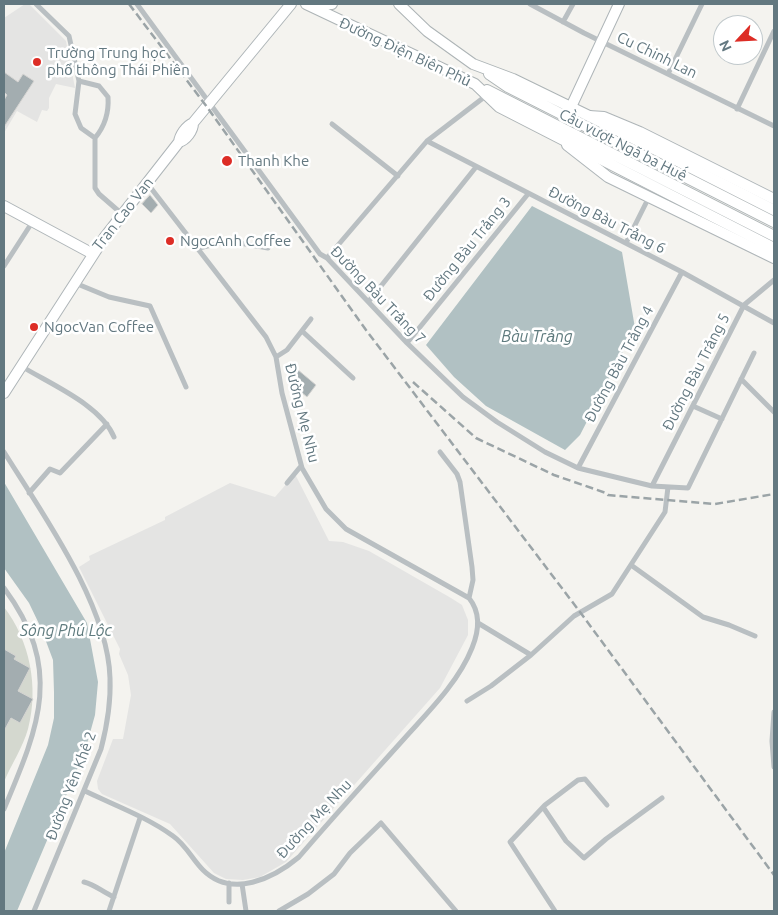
<!DOCTYPE html>
<html>
<head>
<meta charset="utf-8">
<style>
	body { margin:0 }
	#map { position:relative; width:778px; height:915px; overflow:hidden; background:#f4f3ef; font-family:Ubuntu,sans-serif }
	canvas { display:block }
	.frame { position:absolute; inset:0; border:5px solid #637880; pointer-events:none }
	.north { position:absolute; left:713px; top:15px; width:50px; height:50px; box-sizing:border-box; background:#fff; border:1px solid #c1c9cc; border-radius:50%; rotate:245deg; font-size:14px; font-weight:700; line-height:20px; text-align:center; color:#637880 }
	.north::after { content:''; display:block; margin:auto; width:18px; height:22px; background:#dd2d26; clip-path:polygon(50% 0,100% 100%,50% 72%,0 100%) }
</style>
</head>
<body>
<div id="map">
<canvas width="778" height="915"></canvas>
<div class="frame"></div>
<div class="north">N</div>
</div>
<script>
const context = document.querySelector('canvas').getContext('2d');
context.lineJoin = 'round';
function fillPath(path, color) {
  context.fillStyle = color;
  context.fill(path, 'evenodd');
}
function strokePath(path, color, width, dash) {
  context.strokeStyle = color;
  context.lineWidth = width;
  context.lineCap = dash ? 'butt' : 'round';
  context.setLineDash(dash || []);
  context.stroke(path);
}
function drawText(font, color, halo, rows, align = 'center') {
  context.font = font + ' Ubuntu,sans-serif';
  context.lineWidth = 5;
  context.setLineDash([]);
  context.textBaseline = 'middle';
  context.strokeStyle = halo;
  context.fillStyle = color;
  for (const [text, x, y, turn = 0] of rows) {
    context.save();
    context.translate(x, y);
    context.rotate((+turn || 0) * Math.PI / 180);
    context.textAlign = isNaN(turn) ? turn : align;
    if (halo) context.strokeText(text, 0, 0);
    context.fillText(text, 0, 0);
    context.restore();
  }
}
fillPath(new Path2D(`
	M25 4H29L66 41 75 88 56 84 49 98V108L47 111 42 110 37 122 17 111 4 133V18Z
	M295 474 329 541 343 542 369 551 451 598 462 605 468 620V635L440 688 286 862 260 877 243 880 226 879 214 873 170 824 102 794 98 789 97 781 113 739H123L131 695 128 675 119 654 120 649 79 567 90 560 89 556 165 520V517L230 483 275 497Z`), '#e4e4e3');
fillPath(new Path2D(`
	M4 607C30 641 39 687 28 729 23 747 11 765 4 782Z`), '#d4d8cf');
fillPath(new Path2D(`
	M532 206 622 252 635 328 580 435 565 450 486 406 454 377 426 345Z
	M4 482 87 623 98 682 95 715 85 751 17 911H4V853L48 745 54 718V692L53 660 41 628 29 603 4 568Z`), '#b1c1c3');
const building = new Path2D(`
	M4 72 18 82 23 74 34 81 4 127V100L7 95 4 92Z
	M150 195 158 205 151 213 142 204Z
	M297 369 316 385 307 397 295 387 299 382 296 376Z
	M4 649 16 656 14 659 30 668 18 691 33 699 20 723 11 718 4 731Z`);
fillPath(building, '#a3adb0');
strokePath(building, '#d5d4d2', 1);
const secondary = new Path2D(`
	M571 107 619 4
	M589 116 604 117 640 132 774 199
	M193 123 291 4
	M567 145 608 177 774 258
	M4 206 93 254
	M4 393 104 238 179 142C186 140 193 131 193 123 186 126 180 135 179 142`);
const primary = new Path2D(`
	M306 4 475 84 499 107 774 248
	M399 4 427 31 473 64 513 79 589 116 774 210
	M311 5 332 4
	M489 74 508 87 774 222
	M487 90 774 236`);
strokePath(secondary, '#aeb5b8', 12);
strokePath(primary, '#adb4b6', 12);
strokePath(new Path2D(`
	M36 4 69 36 79 81 75 114 81 128 95 138V188L99 194 122 214
	M137 4 320 254 327 258 407 343 463 397 497 422 545 452 578 468 652 486 688 488 754 353
	M530 4 584 33 774 126
	M563 22 573 4
	M668 74 702 4
	M79 81 99 86 108 97C109 112 105 126 95 138
	M737 109 774 31
	M332 124 398 176
	M427 141 682 272 774 323
	M626 243 649 197
	M199 248 228 241 268 248
	M327 258 427 141 487 95
	M4 266 33 221
	M75 283 109 297 150 306 186 387
	M369 301 476 167
	M302 331 353 378
	M407 343 528 194
	M276 357 287 350 311 319
	M21 366C50 384 101 405 114 437
	M741 379 774 412
	M693 406 722 419
	M4 452C42 513 108 605 110 678 111 702 107 726 101 749L34 911
	M440 452 457 474 460 482 472 567 473 580 469 598
	M578 468 682 272
	M287 483 301 466
	M652 486 744 305 774 280
	M29 493 50 469 60 473 107 424
	M631 565 703 617 729 625 755 636
	M4 588C64 669 39 726 4 809
	M478 623 531 655
	M467 701 491 686 531 655 574 616 612 594 665 512 668 487
	M774 712 772 741 774 767
	M85 791C114 805 147 817 173 836 186 845 192 859 203 870 232 899 274 878 299 857 333 817 368 779 403 740 428 712 458 683 472 648 479 631 481 613 469 598L346 529 326 509 302 468 282 393 276 357 266 337 147 183
	M543 807 566 841 584 858 606 839 662 798
	M84 882C96 885 102 892 114 897
	M242 884 246 911
	M229 902V883
	M109 911 140 818
	M279 911 308 894 334 874 350 853 381 823 456 911
	M555 911 510 842 545 805 578 780 585 779 607 805`), '#b9bfc2', 5);
strokePath(secondary, '#fff', 10);
strokePath(primary, '#fff', 10);
strokePath(new Path2D(`
	M129 4 207 107 366 330 580 612 774 875
	M413 382 476 438 554 475 606 493 608 495 715 504 774 494`), '#9ba4a7', 2.5, [8, 4]);
for (const [x, y, r, color] of [
	[37,62,5,"#dd2d26"],
	[227,161,6,"#dd2d26"],
	[170,241,5,"#dd2d26"],
	[34,327,5,"#dd2d26"]
]) {
  const dot = new Path2D();
  dot.arc(x, y, r, 0, 2 * Math.PI);
  context.fillStyle = color;
  context.fill(dot);
  strokePath(dot, '#fff', 2);
}
drawText('15px', '#637880', '#fff', [
	["Đường Điện Biên Phủ",405,52,25],
	["Cu Chinh Lan",657,55,26],
	["Cầu vượt Ngã ba Huế",623,145,27],
	["Tran Cao Van",123,214,-52],
	["Đường Bàu Trảng 6",607,220,27],
	["Đường Bàu Trảng 3",467,249,-51],
	["Đường Bàu Trảng 7",378,295,46],
	["Đường Bàu Trảng 4",619,364,-62],
	["Đường Bàu Trảng 5",696,372,-63],
	["Đường Mẹ Nhu",302,413,76],
	["Đường Yên Khê 2",71,786,-69],
	["Đường Mẹ Nhu",314,819,-47]
]);
drawText('15px', '#637880', '#fff', [
	["Trường Trung học",47,53],
	["phổ thông Thái Phiên",47,70],
	["Thanh Khe",238,161],
	["NgocAnh Coffee",180,241],
	["NgocVan Coffee",44,327]
], 'left');
drawText('italic 16px', '#5f7b7e', '#fff', [
	["Bàu Trảng",537,337],
	["Sông Phú Lộc",66,631]
]);
</script>
</body>
</html>
